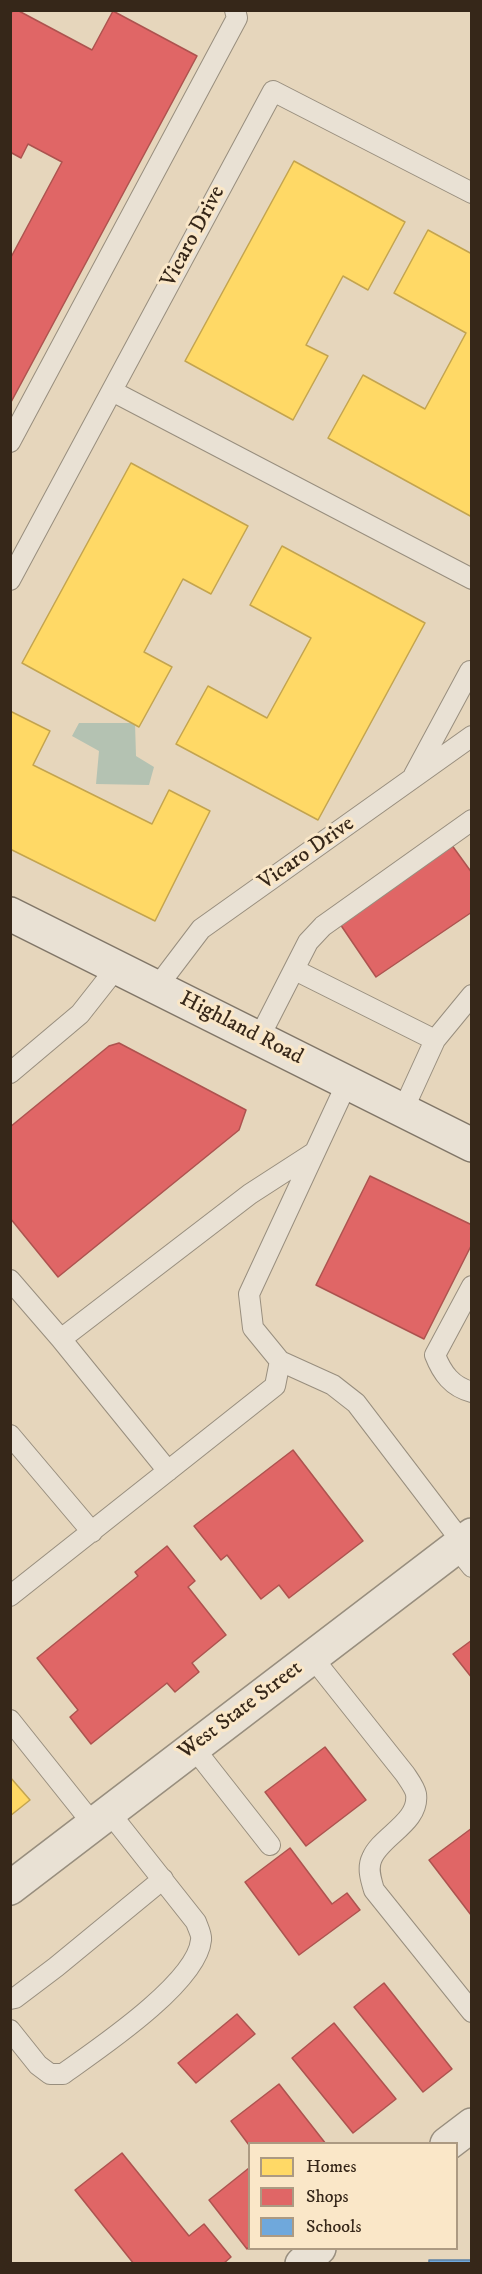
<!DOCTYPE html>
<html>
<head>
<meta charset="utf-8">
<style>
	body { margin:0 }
	#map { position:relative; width:482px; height:2274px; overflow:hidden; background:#e6d6bc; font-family:"IM FELL DW Pica",serif }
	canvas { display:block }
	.frame { position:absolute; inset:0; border:12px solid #362719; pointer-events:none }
	.legend { position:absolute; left:248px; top:2142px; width:210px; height:108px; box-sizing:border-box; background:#fae7c8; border:2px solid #ac9a82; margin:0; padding:8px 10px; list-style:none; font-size:18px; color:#362719 }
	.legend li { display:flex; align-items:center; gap:12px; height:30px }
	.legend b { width:30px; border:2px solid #ac9a82 }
</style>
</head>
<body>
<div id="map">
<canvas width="482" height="2274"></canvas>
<div class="frame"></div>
<ul class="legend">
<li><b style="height:16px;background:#ffd966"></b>Homes</li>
<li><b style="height:16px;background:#e06666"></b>Shops</li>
<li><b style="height:16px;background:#6fa8dc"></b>Schools</li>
</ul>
</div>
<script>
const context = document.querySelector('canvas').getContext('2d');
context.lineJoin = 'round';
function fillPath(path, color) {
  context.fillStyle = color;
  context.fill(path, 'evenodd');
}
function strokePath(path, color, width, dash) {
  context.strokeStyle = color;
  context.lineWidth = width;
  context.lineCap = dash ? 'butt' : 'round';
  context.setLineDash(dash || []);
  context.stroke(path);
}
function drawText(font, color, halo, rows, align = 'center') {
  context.font = font + ' "IM FELL DW Pica",serif';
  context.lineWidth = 6;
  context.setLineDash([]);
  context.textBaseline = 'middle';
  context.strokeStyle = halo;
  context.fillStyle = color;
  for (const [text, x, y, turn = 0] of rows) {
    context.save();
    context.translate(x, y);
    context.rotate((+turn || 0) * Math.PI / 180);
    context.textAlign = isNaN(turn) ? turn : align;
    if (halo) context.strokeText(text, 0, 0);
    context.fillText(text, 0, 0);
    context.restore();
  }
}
fillPath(new Path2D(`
	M79 723H135L136 756 154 767 149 785 96 784 99 751 72 736Z`), '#b4c2b2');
const homes = new Path2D(`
	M294 161 405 222 368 290 343 276 306 345 328 356 293 420 185 361Z
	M428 230 472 254V517L328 438 363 375 425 409 466 333 394 293Z
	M131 463 248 526 211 594 183 579 144 652 172 667 139 727 22 663Z
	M282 546 425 623 318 820 176 744 208 686 267 718 311 638 250 605Z
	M10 711 50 731 33 765 152 824 169 790 210 811 155 921 10 849Z
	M10 1777 30 1800 10 1816Z`);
fillPath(homes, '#ffd966');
strokePath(homes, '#c3a44f', 1.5);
const shops = new Path2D(`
	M13 10H17L92 50 113 11 197 56 10 404V259L62 162 28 144 21 158 10 152V15Z
	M451 844 472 873V912L376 977 338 921Z
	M119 1043 246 1110 239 1130 58 1277 10 1218V1127L109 1046Z
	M370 1176 472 1225V1244L424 1339 316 1285Z
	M293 1450 363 1541 289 1598 279 1585 261 1599 227 1555 221 1560 194 1526Z
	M167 1546 195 1581 188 1587 226 1635 192 1663 199 1672 175 1692 167 1683 91 1744 70 1717 78 1710 37 1658 138 1576 135 1572Z
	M472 1640V1678L453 1654Z
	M325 1747 366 1800 306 1846 265 1792Z
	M472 1828V1914L471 1915 429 1860Z
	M290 1848 332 1904 347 1893 360 1910 299 1955 245 1882Z
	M384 1983 452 2069 423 2092 354 2007Z
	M237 2014 255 2034 196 2083 178 2063Z
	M334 2023 396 2099 353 2133 292 2058Z
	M279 2084 326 2144 249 2145 231 2121Z
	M122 2153 189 2236 204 2224 231 2257 223 2264H134L75 2190Z
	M249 2168V2247L247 2249 209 2200Z`);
fillPath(shops, '#e06666');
strokePath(shops, '#ad534f', 1.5);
const schools = new Path2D(`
	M429 2260H472V2264H429Z`);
fillPath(schools, '#6fa8dc');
strokePath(schools, '#5e81a2', 1.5);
const lane = new Path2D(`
	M112 391 472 579
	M10 442 237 18 235 10
	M10 580 273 91 472 193
	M414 775 470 671 472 672
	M295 970 435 1040
	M157 987 201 929 472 736
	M259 1038 308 942 323 926 472 820
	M10 1073 80 1014 117 967
	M403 1110 435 1040 472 995
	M10 1280 61 1339 250 1194 315 1152
	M472 1286 435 1355C442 1373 452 1387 472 1392
	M61 1339 168 1471
	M280 1361 333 1385 356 1403 462 1542
	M10 1435 92 1532
	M456 1547 472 1567
	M10 1596 275 1386 280 1361 253 1328 249 1294 347 1083
	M312 1657 405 1774C409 1780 415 1788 416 1794 420 1822 381 1836 372 1858 367 1868 371 1880 374 1890L472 2012
	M10 1720 93 1824
	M193 1747 270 1845
	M10 1999 15 1998 56 1967 163 1879
	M10 2030 38 2065 50 2074H63C98 2049 197 1983 201 1940 202 1935 198 1928 196 1922L109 1812`);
const street = new Path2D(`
	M10 1888 472 1535
	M447 2144 472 2125
	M302 2264 319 2248`);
const secondary = new Path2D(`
	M10 914 472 1145`);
strokePath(lane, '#988e7e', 22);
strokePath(street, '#988e7e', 36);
strokePath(secondary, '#807667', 36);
strokePath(lane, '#e9e1d4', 20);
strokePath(street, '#e9e1d4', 33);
strokePath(secondary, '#e9e1d4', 33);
drawText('22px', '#362719', '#fae7c8', [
	["Vicaro Drive",194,237,-62],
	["Vicaro Drive",307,854,-35],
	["Highland Road",241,1029,27],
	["West State Street",241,1711,-37]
]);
</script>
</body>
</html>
